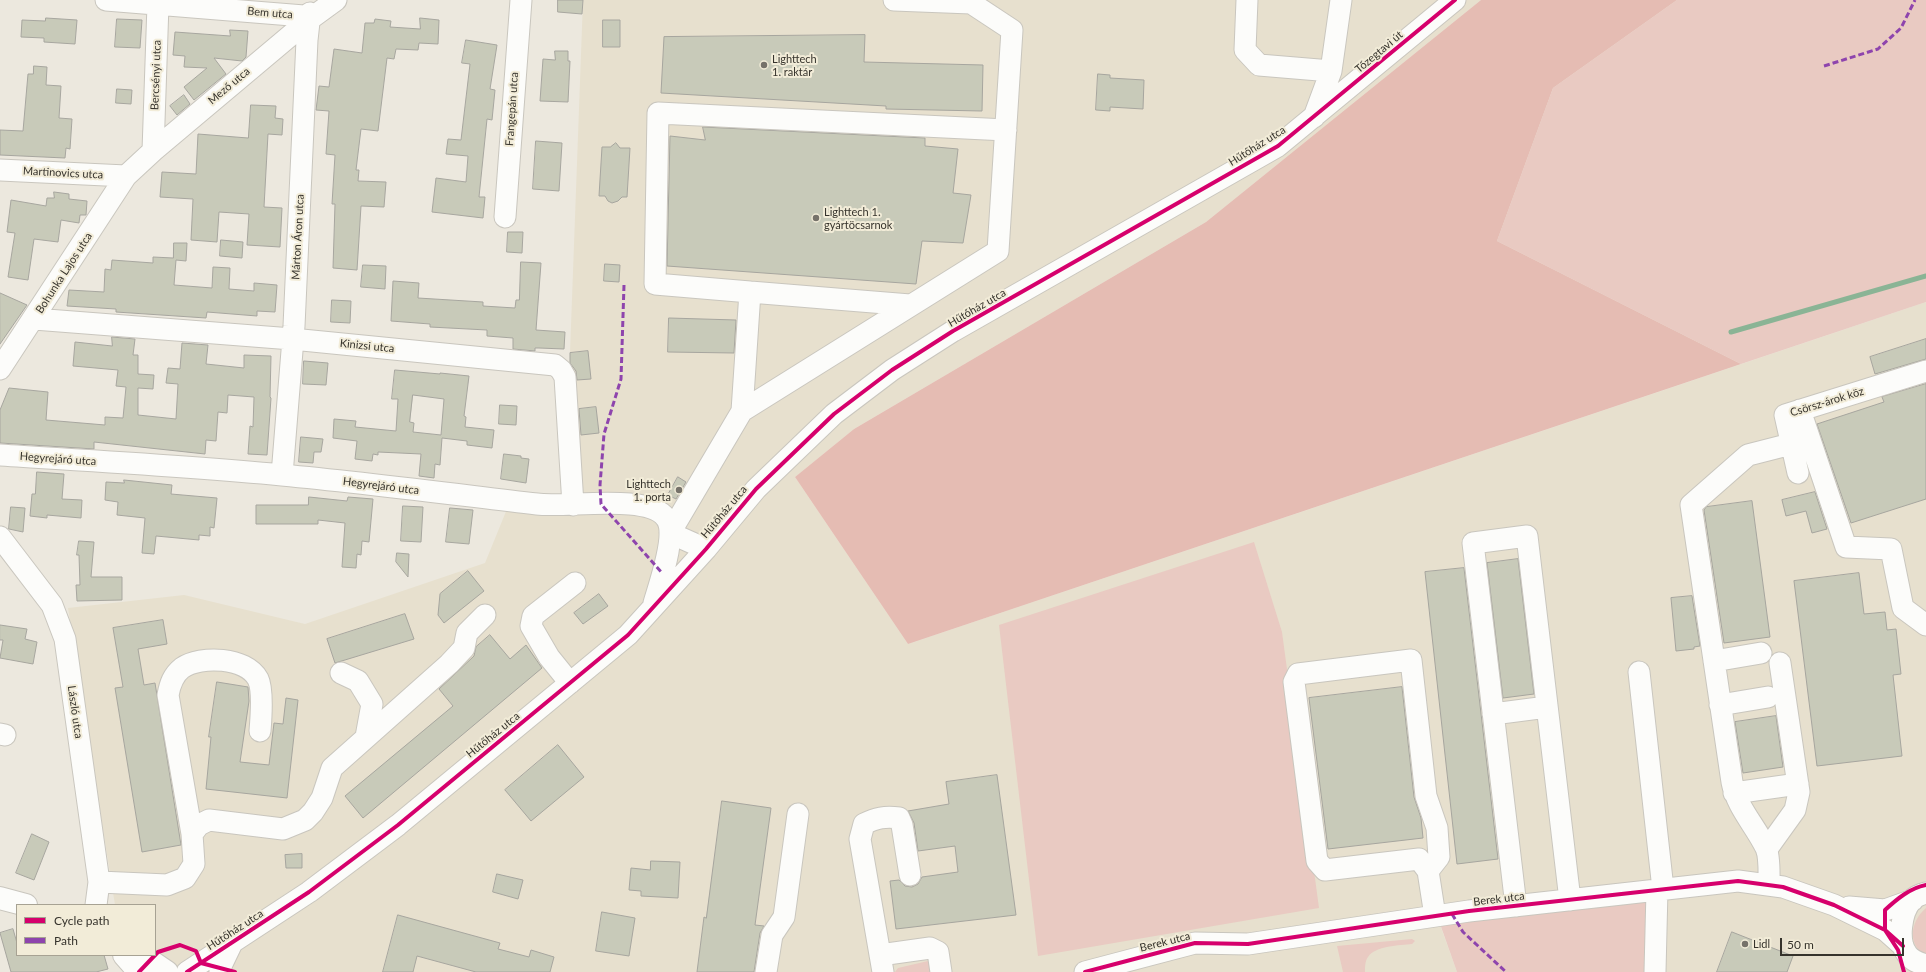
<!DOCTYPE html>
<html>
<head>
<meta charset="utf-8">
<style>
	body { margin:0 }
	#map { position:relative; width:1926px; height:972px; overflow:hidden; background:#ece8de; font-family:Lato,sans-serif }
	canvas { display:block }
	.legend { position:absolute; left:16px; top:904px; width:140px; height:52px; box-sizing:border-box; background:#f2ecd8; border:1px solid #a7a293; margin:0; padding:5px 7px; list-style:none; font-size:12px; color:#36332c }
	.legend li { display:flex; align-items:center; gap:8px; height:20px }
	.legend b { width:20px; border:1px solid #a7a293 }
	.scale { position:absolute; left:1780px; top:938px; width:124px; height:18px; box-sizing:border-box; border:2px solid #36332c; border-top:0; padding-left:5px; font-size:12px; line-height:14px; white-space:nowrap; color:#36332c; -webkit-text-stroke:3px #f2ecd8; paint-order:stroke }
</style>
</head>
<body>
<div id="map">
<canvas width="1926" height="972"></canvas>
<ul class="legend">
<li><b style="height:5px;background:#d6006c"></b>Cycle path</li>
<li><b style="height:5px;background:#8e44ad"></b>Path</li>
</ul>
<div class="scale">50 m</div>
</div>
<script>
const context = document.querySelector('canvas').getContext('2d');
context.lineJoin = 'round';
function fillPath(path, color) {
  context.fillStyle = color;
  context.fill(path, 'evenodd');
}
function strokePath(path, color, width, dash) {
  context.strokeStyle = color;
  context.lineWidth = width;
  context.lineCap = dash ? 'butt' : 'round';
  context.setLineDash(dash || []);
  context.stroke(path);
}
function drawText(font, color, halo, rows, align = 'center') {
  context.font = font + ' Lato,sans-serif';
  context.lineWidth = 4;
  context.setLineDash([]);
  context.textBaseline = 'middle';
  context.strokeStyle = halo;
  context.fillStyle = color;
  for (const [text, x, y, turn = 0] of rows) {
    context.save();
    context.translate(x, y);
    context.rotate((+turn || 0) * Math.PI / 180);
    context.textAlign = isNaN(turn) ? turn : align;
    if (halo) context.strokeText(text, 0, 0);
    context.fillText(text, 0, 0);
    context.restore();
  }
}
fillPath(new Path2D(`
	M583 0H1481L1206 222 854 429 795 477 908 644 1926 302V972H1647L1439 922 1457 972H145L155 955V905H115L68 608 184 595 305 624 485 563 507 509 573 491 570 353Z`), '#e7e0ce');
fillPath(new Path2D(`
	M1677 0H1926V302L1741 364 1497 241 1553 88Z
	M1254 542 1282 632 1319 908 1038 956 999 625Z
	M1647 902V972H1457L1439 921Z
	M1926 908V957C1907 944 1910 922 1926 908Z
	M1412 939 1415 941 1412 944C1400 945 1375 946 1368 957 1365 961 1365 967 1365 972H1343L1337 946Z
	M928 961 934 964 937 972H895L898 968Z`), '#e9cac2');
fillPath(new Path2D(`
	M1481 0H1677L1553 88 1497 241 1741 364 908 644 795 477 854 429 1206 222Z`), '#e5bcb3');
strokePath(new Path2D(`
	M1731 332 1926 276`), '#8ab495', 5);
const building = new Path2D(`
	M558 0H583L582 14 558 12Z
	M46 18 77 20 75 44 44 42V38L21 37 22 20 45 21Z
	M420 18 439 20 438 44 419 43 418 50 396 49 394 59 387 58 378 131 361 129 356 170H359L358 181 386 182 384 207 361 206 357 270 333 268 335 204H332L335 155 326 154 329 111 316 110 319 86 329 87 334 49 362 53 365 23H374L375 19 391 21 390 27 420 29Z
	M117 19 142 20 140 48 115 47Z
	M603 20H620V47H603Z
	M230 30 248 31 246 57 242 61 214 58 226 74 194 100 184 87 207 68 184 67 185 56 173 55 175 32 230 36Z
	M865 35 864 62 983 65 982 111 886 109V106L661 93 664 37Z
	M466 40 497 45 490 89 495 90 492 120 487 119 479 197H485L483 218 432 212 436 178 466 182 468 156 446 154 448 139 461 140 470 64 462 63Z
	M555 51H568V61H570L568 102 540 101 543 59 555 60Z
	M34 66 47 67 46 85 61 86 59 118 72 119 70 149 66 148 65 158 0 155V130L23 131 28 74H33Z
	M1098 74 1110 75V78L1144 80 1143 109 1110 107V111L1096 110Z
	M117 89 132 90 131 104 116 103Z
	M184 95 190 104 177 115 170 106Z
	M251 105 276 106 275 118 283 119 282 135 268 134 264 207 282 208 280 247 247 245 249 214 219 212 217 242 191 240 193 199 160 197 162 172 196 174 198 134 248 138Z
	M703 127 925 138V146L958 149 953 193 971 195 963 243 922 241 916 284 667 266 670 136 705 140Z
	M536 141 562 143 559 191 533 189Z
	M616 143 620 148H630L627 197H622L618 201 612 203 608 201 605 196H599L602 147H610Z
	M54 192 69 194V199L87 201 86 215H80L79 223 61 220 58 242 34 239 28 280 8 277 15 233 7 232 11 200 46 206 47 198H54Z
	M508 232H523L522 253 507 252Z
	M221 240 243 242 242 258 220 256Z
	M174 243H187L186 261 176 260 174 285 212 288 213 267 230 268 229 289 254 291V283L277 285 275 312 257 311V316L207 312 206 318 116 312V309L67 306 69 290 104 292 105 269 111 270 112 260 153 263V257L173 258Z
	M521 262 541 263 536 330 565 332 564 349 539 348H535V351L513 349V338L487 336V330L430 327V324L391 321 393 281 419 283 418 298 483 302V306L515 308 516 300H519Z
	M605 264 620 265 619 282 604 281Z
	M363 265 386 266 385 289 361 287Z
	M0 293 27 305 0 344Z
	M332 300 351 301 350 323 331 322Z
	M669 318 736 320 734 353 668 352Z
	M112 337 135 339 133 355H138V374L154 375 153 389 138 388V415L176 419 178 384 166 383 168 368 180 369 182 343 208 345 206 364 244 368V355L271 356 270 397 271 398 267 455 248 454 250 426 253 427 254 397 228 395 227 413 218 412 216 441 206 440 205 454 94 442V449L0 443V410L9 388 48 392 46 420 105 425V417L123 418 126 387 116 386 118 370 73 366 75 342 112 346Z
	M1926 339V359L1875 374 1870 357Z
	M588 351 591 379 577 380 576 371 570 363V353Z
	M304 361 328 363 326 385 303 384Z
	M395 370 440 374V373L469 376 464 416 466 417 465 427 494 430 492 448 467 445V441L442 438 440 465 435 464 434 478 419 476 421 454 378 452V455L373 454 372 461 355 459 357 441 333 438 334 419 356 421 355 427 396 431 398 399H392ZM413 395 444 399 441 435 413 432 414 423 410 422Z
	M1926 384V499L1851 523 1817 424 1884 402 1882 397Z
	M500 405 517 406 516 425 499 424Z
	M596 407 599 433 581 435 579 409Z
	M301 437 323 439 321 452H314L313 463 299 462Z
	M504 454 521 456V458L529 459 526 483 501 479Z
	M37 472 64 474 62 499 82 500 81 518 47 515V518L30 516 32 494H35Z
	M678 477 686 482 676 499 668 495Z
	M124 480 172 485 171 494 217 498 214 528 210 527V536L199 535V540L156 536 154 554 142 553 145 518 117 515 118 502 105 500 106 482 124 483Z
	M1815 492 1827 529 1812 533 1806 511 1786 516 1782 500Z
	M309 497 347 501 348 497 373 499 369 542 362 541 361 555 357 554 356 568 342 567 345 523 318 520V524H256V505H308Z
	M1752 501 1770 637 1724 643 1704 510 1706 507Z
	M403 506 423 507 421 542 401 541Z
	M11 507 25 508 23 532 9 529Z
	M450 508 473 510 469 544 446 542Z
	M79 541 94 542 91 577H122V600L77 601 76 585H80L79 555H77Z
	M397 553 409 554 408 577 396 562Z
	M1518 559 1534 694 1503 698 1487 563Z
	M1464 568 1498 859 1457 864 1425 572Z
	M468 571 484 591 444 623 438 615 440 594Z
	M1859 573 1864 614 1885 612 1887 630 1896 629 1901 674 1893 675 1902 756 1817 766 1794 581Z
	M599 594 608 606 583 624 574 613Z
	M1692 596 1700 646 1694 647V649L1676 651 1671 598Z
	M405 614 414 639 335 663 327 639Z
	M163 620 167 644 138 649 144 685 155 683 181 845 142 852 115 688 123 687 113 628Z
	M0 625 27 629 25 639 37 642 33 664 0 658 3 640H0Z
	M490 635 510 659 526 645 542 668 363 818 345 796 453 706 439 689 474 656 476 647Z
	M217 682 248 687 249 701 240 762 269 765 274 723 283 724 286 698 298 700 287 798 206 789 211 737H209Z
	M1402 687 1414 797 1421 818 1423 838 1328 849 1309 698Z
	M1776 716 1783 767 1743 773 1735 722Z
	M558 745 584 777 531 821 505 790Z
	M997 775 1016 915 896 929 890 881 899 880 905 886 912 887 918 884 922 877 958 872 955 846 918 851 914 823 908 811 949 804 946 782Z
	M722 801 771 808 755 925 764 926 760 933 754 972H697L704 917 706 918Z
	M32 834 49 842 34 880 16 873Z
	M302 854V868H286L285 855Z
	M651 861 680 862 678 898 641 896V891L629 890 631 868 650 870Z
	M497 874 523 880 518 899 493 892Z
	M602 912 635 918 629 956 596 951Z
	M398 915 500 943 498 949 529 957 531 950 554 957 550 972H476L417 956 413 972H383Z
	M13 929 17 943V955H104L108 969 96 972H11L0 933Z
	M1732 932 1793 956 1787 972H1717Z`);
fillPath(building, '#c8cab9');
strokePath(building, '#a7a69f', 1);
const minor = new Path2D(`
	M106 0 304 16 310 19
	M1247 0 1245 50 1259 65 1331 71
	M1314 117 1331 71 1341 0
	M153 151 158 4 157 0
	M0 170 126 176
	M505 217 521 0
	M750 292 655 284 658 113 1006 130
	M34 319 292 339 555 365 561 370 565 377 573 505
	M0 369 126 176 153 151 310 19 336 0
	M1800 410 1846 547 1891 549 1903 608 1926 625
	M742 411 750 292 910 305
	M0 455C94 461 188 466 282 475 367 483 452 494 537 504 566 508 649 493 666 518 678 534 659 585 654 603
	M1798 473 1785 415 1926 371
	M282 475 294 326 307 40 310 13
	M0 537 52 605 65 639 99 882 96 905
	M706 549 670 533 742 411 998 251 1012 30 971 3 894 0
	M1714 661 1761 653
	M1639 672 1663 889
	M341 673 358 681 372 704 366 737
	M570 683 549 657 531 626 533 616 575 583
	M1720 705 1768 697
	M1493 714 1547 707
	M0 734 5 735
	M1734 793 1798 784
	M192 834 168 695C170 684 173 675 182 668 201 655 246 657 258 679 263 689 261 719 260 731
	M1767 849 1795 810 1799 792 1780 663
	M1428 871 1439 857 1437 828 1426 796 1411 660 1298 674 1294 682 1317 861 1325 870 1419 859 1428 871 1435 916
	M99 882 167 885 185 878 194 864 192 834 199 825 209 820 283 829 305 820 313 812 322 798 332 768 449 664 464 648 467 633 485 615
	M1769 885C1769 874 1770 857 1766 848 1755 825 1737 808 1732 782L1691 505 1748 455 1791 444
	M1926 893C1922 894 1915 897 1912 900 1901 912 1897 941 1907 954 1912 961 1919 963 1926 965
	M1516 906 1473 543 1527 536 1570 900
	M1849 907 1885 910 1913 900
	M880 955 930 948 938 952 941 972
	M187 972 309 892 398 825 628 635 706 549 756 489 834 414 892 370 953 331 1278 146 1455 0
	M220 972V968L232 943
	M766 972 772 935 784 917 798 814
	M883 972 860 839 864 824C876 818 885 816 899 818L902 825 910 875
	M1085 972 1195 943 1248 944 1469 911 1738 881 1783 887 1834 905 1885 930 1903 946
	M1655 972 1657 890`);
const major = new Path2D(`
	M0 898 26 905
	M124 955 139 972
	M142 955 167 972`);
strokePath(minor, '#c9c6be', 23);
strokePath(major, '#c9c6be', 24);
strokePath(minor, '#fcfcfa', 21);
strokePath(major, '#fcfcfa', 22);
strokePath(new Path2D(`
	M1824 66 1878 49 1901 28 1915 0
	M624 285 621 379 604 434 600 485 601 504 662 573
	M1452 914 1463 932 1506 972`), '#8e44ad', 3, [6, 3]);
strokePath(new Path2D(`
	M139 972 158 952 180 945 196 951 201 963 235 972
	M187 972 309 892 398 825 628 635 706 549 756 489 834 414 892 370 953 331 1278 146 1455 0
	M1085 972 1195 943 1248 944 1469 911 1738 881 1783 887 1834 905 1885 930 1903 946
	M1904 972 1898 950 1885 930V910C1897 899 1910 888 1926 885`), '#d6006c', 4);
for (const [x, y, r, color] of [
	[764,65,4,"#76726a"],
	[816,218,4,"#76726a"],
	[679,490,4,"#76726a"],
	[1745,944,4,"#76726a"]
]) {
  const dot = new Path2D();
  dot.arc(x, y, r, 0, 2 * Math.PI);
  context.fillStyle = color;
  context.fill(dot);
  strokePath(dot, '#f2ecd8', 1.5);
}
drawText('11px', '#36332c', '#f2ecd8', [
	["Bem utca",270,13,5],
	["Tőzegtavi út",1379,52,-40],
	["Bercsényi utca",156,75,-88],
	["Mező utca",229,86,-40],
	["Frangepán utca",512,109,-86],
	["Hűtőház utca",1257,146,-32],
	["Martinovics utca",63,173,3],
	["Márton Áron utca",298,237,-87],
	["Bohunka Lajos utca",64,273,-57],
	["Hűtőház utca",977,308,-30],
	["Kinizsi utca",367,346,6],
	["Csörsz-árok köz",1827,402,-17],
	["Hegyrejáró utca",58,459,4],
	["Hegyrejáró utca",381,486,7],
	["Hűtőház utca",724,512,-50],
	["László utca",75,712,82],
	["Hűtőház utca",493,735,-39],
	["Berek utca",1499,899,-7],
	["Hűtőház utca",235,930,-33],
	["Berek utca",1165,942,-14]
]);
drawText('11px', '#36332c', '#f2ecd8', [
	["Lighttech",772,59],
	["1. raktár",772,72],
	["Lighttech 1.",824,212],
	["gyártöcsarnok",824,225],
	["Lighttech",671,484,"right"],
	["1. porta",671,497,"right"],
	["Lidl",1753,944]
], 'left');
</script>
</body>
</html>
